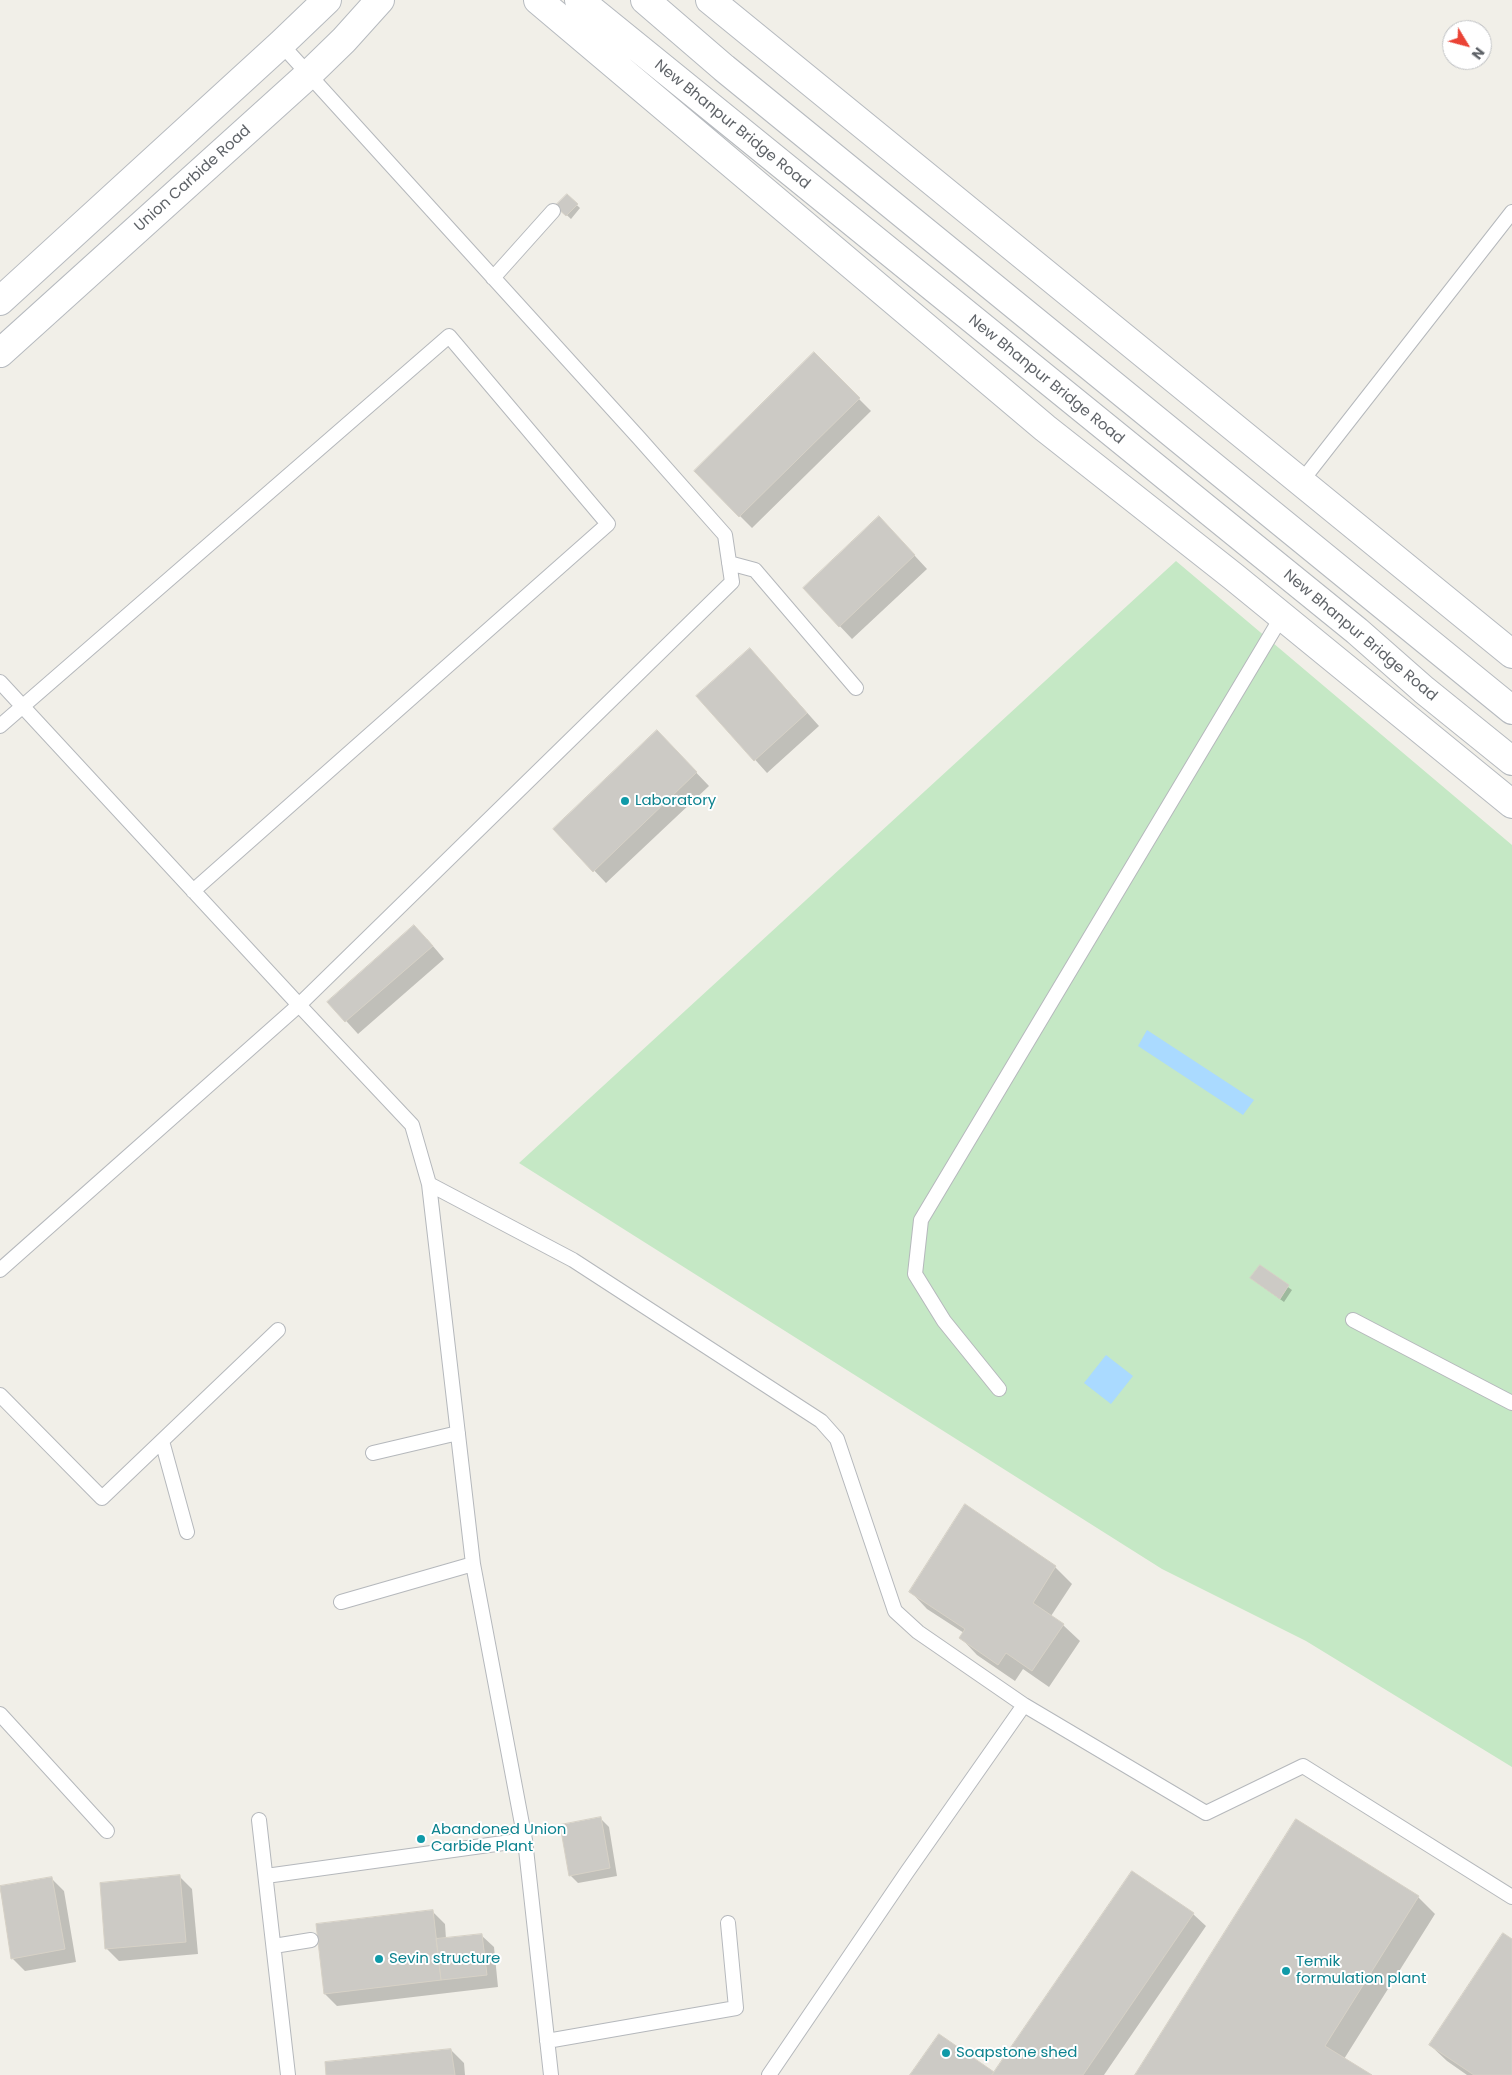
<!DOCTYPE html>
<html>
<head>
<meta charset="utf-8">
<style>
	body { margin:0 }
	#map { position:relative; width:1512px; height:2075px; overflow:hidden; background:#f1efe8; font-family:Poppins,sans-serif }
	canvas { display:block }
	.north { position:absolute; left:1442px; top:20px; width:50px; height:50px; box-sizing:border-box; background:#fff; border:1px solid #bfc1c3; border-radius:50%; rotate:127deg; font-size:14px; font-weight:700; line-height:20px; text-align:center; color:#5f6368 }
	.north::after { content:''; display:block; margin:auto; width:18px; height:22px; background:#ea4335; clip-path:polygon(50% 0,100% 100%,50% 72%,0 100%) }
</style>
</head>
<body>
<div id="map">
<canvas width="1512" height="2075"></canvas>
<div class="north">N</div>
</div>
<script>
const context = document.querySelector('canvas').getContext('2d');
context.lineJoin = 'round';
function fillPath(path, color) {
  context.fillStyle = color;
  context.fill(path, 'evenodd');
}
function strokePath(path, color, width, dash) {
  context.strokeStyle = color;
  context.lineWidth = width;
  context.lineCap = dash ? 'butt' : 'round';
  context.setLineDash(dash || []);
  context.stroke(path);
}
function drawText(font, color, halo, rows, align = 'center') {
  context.font = font + ' Poppins,sans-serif';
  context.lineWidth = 4;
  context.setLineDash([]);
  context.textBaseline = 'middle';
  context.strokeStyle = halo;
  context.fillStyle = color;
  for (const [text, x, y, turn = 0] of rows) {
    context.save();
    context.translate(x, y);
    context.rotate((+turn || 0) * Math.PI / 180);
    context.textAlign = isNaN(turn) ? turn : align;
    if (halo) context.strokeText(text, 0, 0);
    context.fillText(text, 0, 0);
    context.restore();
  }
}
fillPath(new Path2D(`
	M1176 561 1512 845V1767L1306 1641 1162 1569 519 1163Z`), '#c5e8c5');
fillPath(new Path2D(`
	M1147 1030 1254 1100 1243 1115 1138 1046Z
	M1106 1355 1133 1376 1111 1404 1084 1383Z`), '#aadaff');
fillPath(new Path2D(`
	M567 196 580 208 571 219 557 206Z
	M814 354 871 411 752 528 695 471Z
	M892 531 927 569 852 639 804 588Z
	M762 662 819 726 767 773 698 696Z
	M669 744 709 786 606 883 555 829Z
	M427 939 444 959 358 1034 329 1002Z
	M1260 1267 1292 1290 1284 1302 1256 1282Z
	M1055 1567 1072 1584 1051 1616 1063 1625 1080 1641 1049 1687 1023 1669 1015 1681 977 1655 961 1638 964 1633 927 1609 911 1592Z
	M601 1819 609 1827 617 1876 578 1883 570 1875Z
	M180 1877 192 1889 198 1954 119 1961 107 1949Z
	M51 1878 64 1891 76 1962 25 1971 12 1958 0 1888Z
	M1418 1897 1435 1914 1344 2059 1370 2075H1137Z
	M432 1911 445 1924 446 1939 481 1935 494 1947 498 1987 337 2006 325 1994Z
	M1193 1914 1206 1926 1104 2075H912L939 2036 994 2074Z
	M1512 1940V2075H1467L1447 2061 1430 2045Z
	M451 2050 464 2063 465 2075H327Z`), '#0003');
const building = new Path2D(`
	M567 194 578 204 566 216 555 206Z
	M814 352 860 398 739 517 694 471Z
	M879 516 915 555 839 627 803 588Z
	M750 648 807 713 754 761 696 696Z
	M657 730 697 772 593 872 553 829Z
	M414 925 433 946 345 1022 327 1002Z
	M1260 1265 1289 1285 1280 1299 1250 1278Z
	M965 1504 1056 1566 1033 1603 1064 1624 1032 1671 1006 1653 998 1665 959 1638 965 1629 909 1592Z
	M601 1817 610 1868 569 1876 560 1825Z
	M1296 1819 1419 1896 1325 2046 1372 2075H1135Z
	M1132 1871 1194 1913 1083 2075H992Z
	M180 1875 186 1942 105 1949 100 1883Z
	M52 1877 65 1949 11 1959 0 1886Z
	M433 1910 441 1980 324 1994 316 1924Z
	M1503 1933 1512 1939V2075H1474L1429 2045Z
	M482 1934 487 1975 441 1980 436 1939Z
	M939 2034 994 2072 992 2075H910Z
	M451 2049 455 2075H326L325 2062Z`);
fillPath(building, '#cccac5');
strokePath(building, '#d6d1c6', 1);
const lane = new Path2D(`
	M281 44 639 438 725 535 732 582 299 1005 412 1125 429 1184 473 1564 525 1840 551 2075
	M493 278 553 211
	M1301 482 1512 212
	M729 563 755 570 856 688
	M0 682 299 1005 0 1270
	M0 726 449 336 608 524 193 891
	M429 1184 573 1260 821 1421 837 1439 895 1611 918 1632 1024 1705 1206 1813 1303 1766 1512 1897
	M1353 1320 1512 1403
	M999 1389 944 1321 915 1274 921 1220 1282 616
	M0 1395 102 1498 278 1330
	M162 1441 187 1532
	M373 1453 458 1433
	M341 1602 473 1564
	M0 1714 107 1831
	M259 1820 288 2075
	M266 1876 525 1840
	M274 1946 311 1940
	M547 2041 736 2008 728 1923
	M769 2075 907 1872 1024 1705`);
const secondary = new Path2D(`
	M538 0 1045 428 1234 577 1512 804
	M579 0 1357 631 1424 690 1512 761
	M645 0 724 68 1512 710
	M710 0 1512 654
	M0 301 281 44 327 0
	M0 353 308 75 344 40 380 0`);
strokePath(lane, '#b5b8bc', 16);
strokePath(secondary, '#b6babf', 30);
strokePath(lane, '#fff', 14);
strokePath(secondary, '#fff', 28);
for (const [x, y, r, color] of [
	[625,801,5,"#0f9aa8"],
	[421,1839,5,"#0f9aa8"],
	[379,1959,5,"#0f9aa8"],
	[1286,1971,5,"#0f9aa8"],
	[946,2053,5,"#0f9aa8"]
]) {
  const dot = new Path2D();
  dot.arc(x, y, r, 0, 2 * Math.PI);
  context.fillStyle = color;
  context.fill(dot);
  strokePath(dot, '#fff', 2);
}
drawText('15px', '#5f6368', '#fff', [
	["New Bhanpur Bridge Road",732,125,39],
	["Union Carbide Road",193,179,-42],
	["New Bhanpur Bridge Road",1046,380,39],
	["New Bhanpur Bridge Road",1360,636,40]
]);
drawText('15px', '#0d838f', '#fff', [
	["Laboratory",635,801],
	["Abandoned Union",431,1830],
	["Carbide Plant",431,1847],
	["Sevin structure",389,1959],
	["Temik",1296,1962],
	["formulation plant",1296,1979],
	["Soapstone shed",956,2053]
], 'left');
</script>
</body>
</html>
